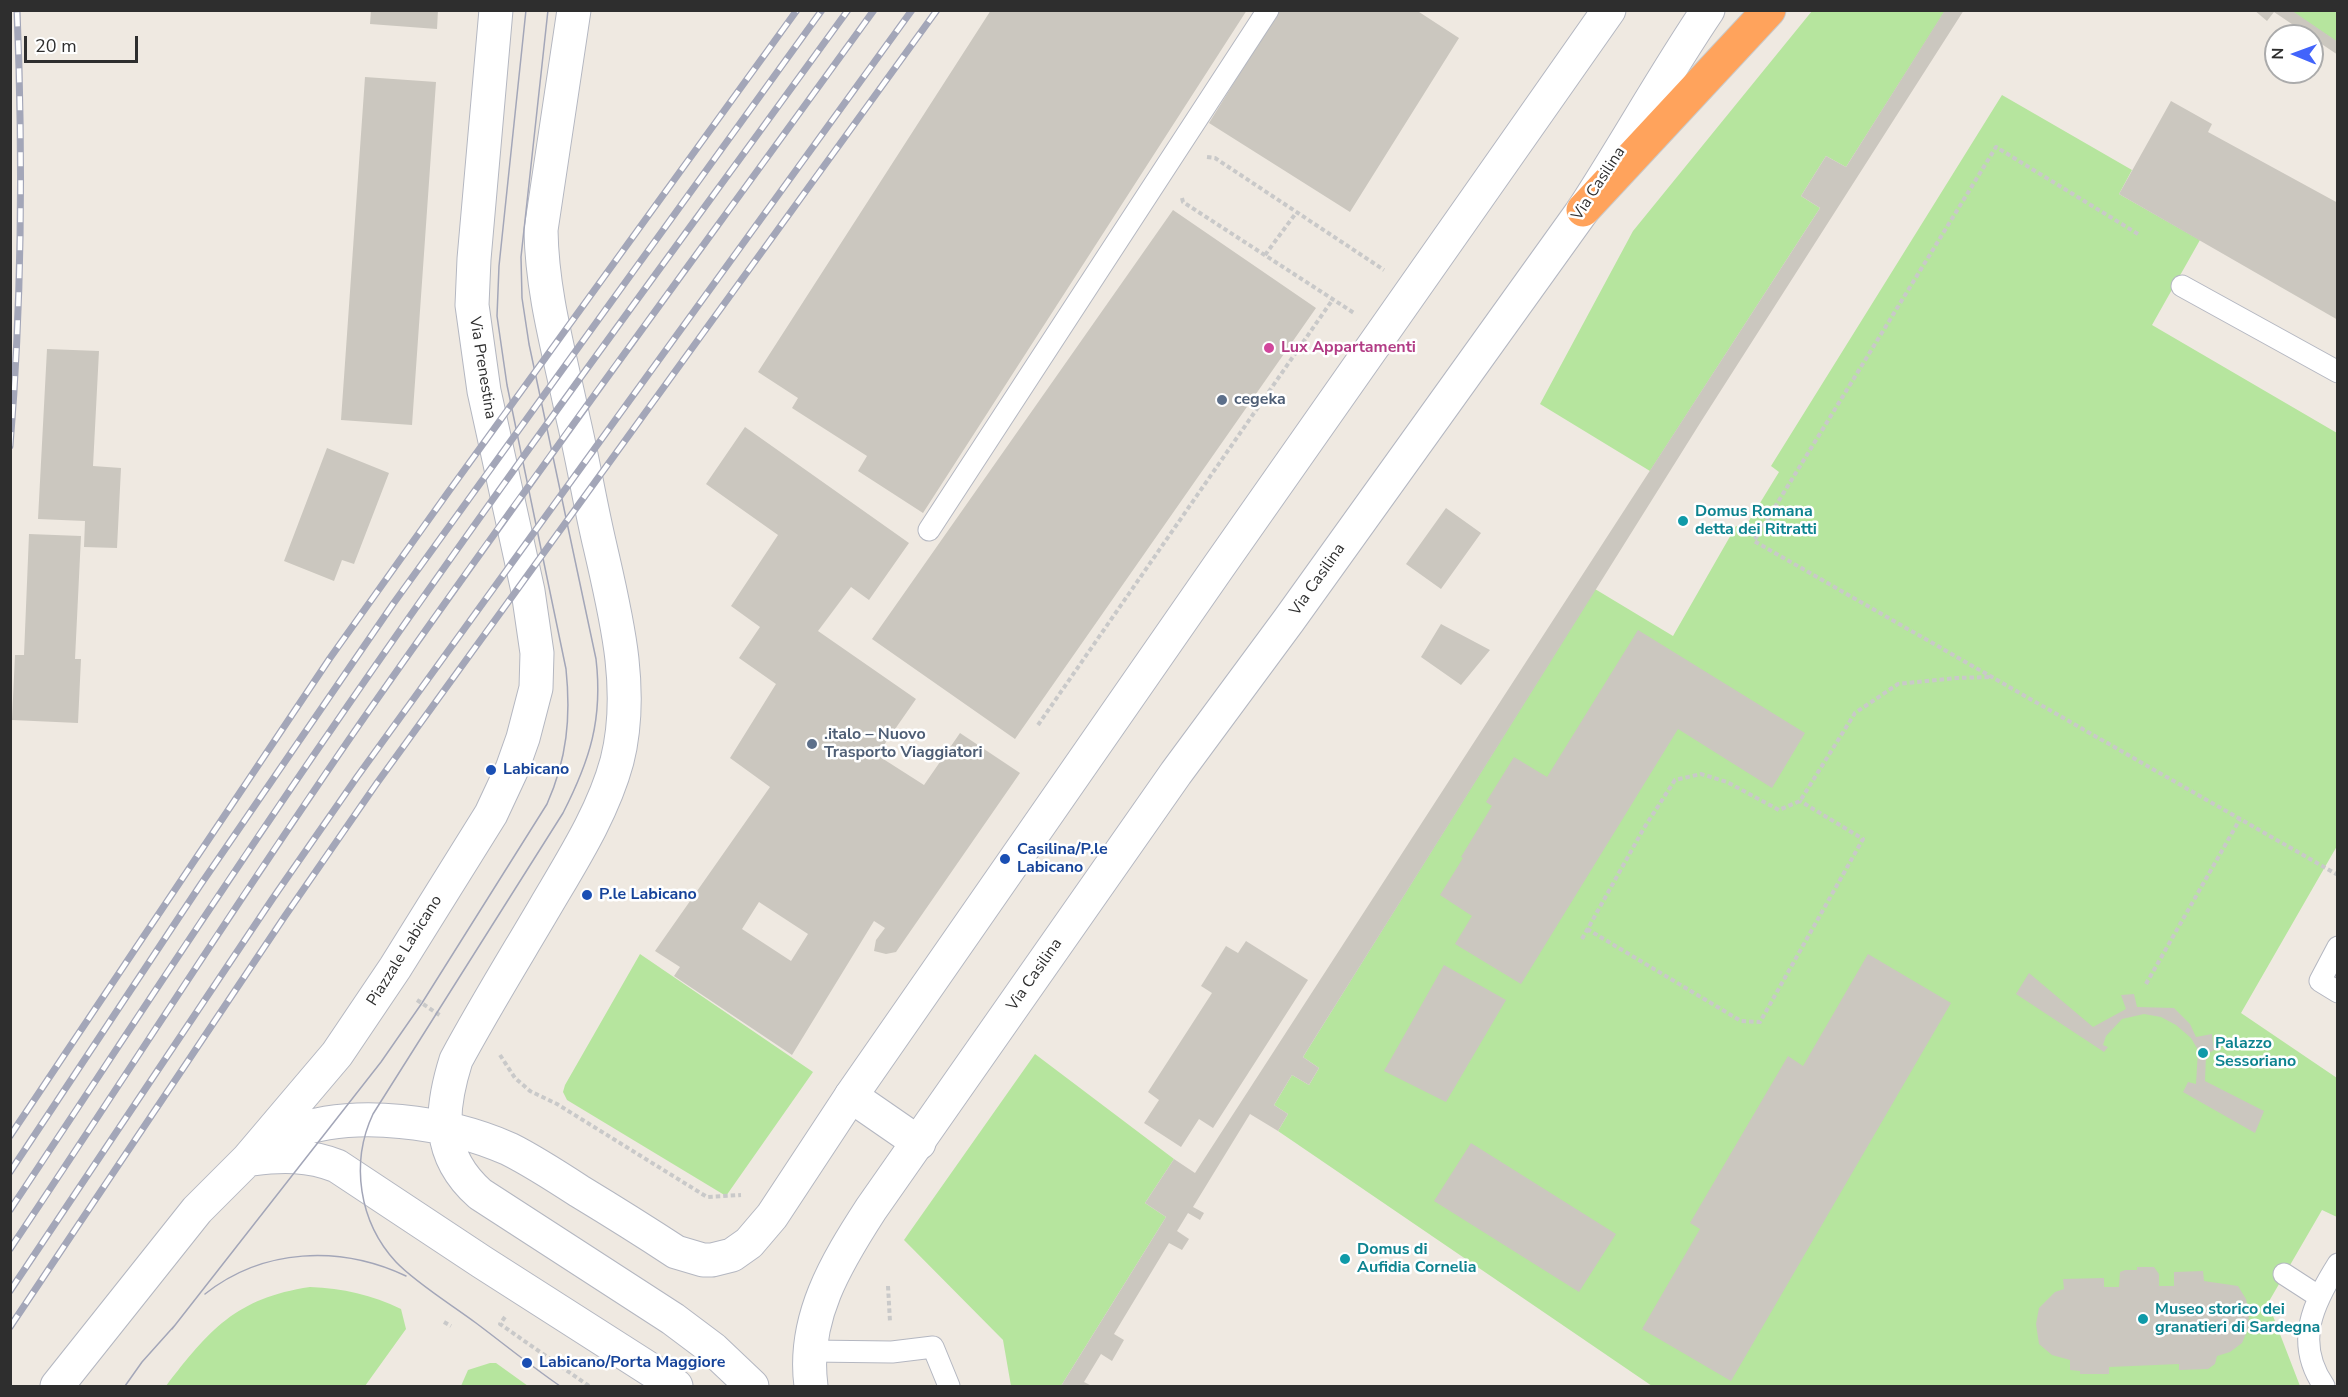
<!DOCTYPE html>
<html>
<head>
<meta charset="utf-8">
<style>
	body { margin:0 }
	#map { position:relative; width:2348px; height:1397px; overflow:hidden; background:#efe9e1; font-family:"Nunito Sans",sans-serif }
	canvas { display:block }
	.frame { position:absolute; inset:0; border:12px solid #2e2e2e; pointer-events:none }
	.north { position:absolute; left:2264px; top:24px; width:60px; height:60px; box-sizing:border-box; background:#fff; border:2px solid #ababab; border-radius:50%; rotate:271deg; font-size:16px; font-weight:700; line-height:24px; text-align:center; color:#2e2e2e }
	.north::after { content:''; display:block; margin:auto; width:21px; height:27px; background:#4264fb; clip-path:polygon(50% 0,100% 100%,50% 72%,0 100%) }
	.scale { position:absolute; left:24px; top:36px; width:114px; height:27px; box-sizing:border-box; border:3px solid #2e2e2e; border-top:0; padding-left:8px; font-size:18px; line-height:21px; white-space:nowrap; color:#2e2e2e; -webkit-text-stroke:4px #fff; paint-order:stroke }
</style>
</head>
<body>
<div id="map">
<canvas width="2348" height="1397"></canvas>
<div class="frame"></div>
<div class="north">N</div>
<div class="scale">20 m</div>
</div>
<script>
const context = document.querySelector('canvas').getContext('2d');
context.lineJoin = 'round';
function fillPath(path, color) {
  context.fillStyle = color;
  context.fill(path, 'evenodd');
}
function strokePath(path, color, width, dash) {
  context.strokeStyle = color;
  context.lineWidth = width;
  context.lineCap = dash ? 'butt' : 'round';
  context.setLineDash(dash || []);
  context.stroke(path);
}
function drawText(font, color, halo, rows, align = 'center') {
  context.font = font + ' "Nunito Sans",sans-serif';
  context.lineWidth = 5;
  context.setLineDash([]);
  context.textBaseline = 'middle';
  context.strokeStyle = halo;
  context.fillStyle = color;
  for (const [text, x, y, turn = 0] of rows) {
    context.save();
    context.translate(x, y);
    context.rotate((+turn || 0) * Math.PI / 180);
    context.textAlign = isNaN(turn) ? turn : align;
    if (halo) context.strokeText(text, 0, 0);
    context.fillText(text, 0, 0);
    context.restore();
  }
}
fillPath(new Path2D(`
	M2335 10 2337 12V42L2291 11Z
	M1812 11H1945L1846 167 1826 156 1801 196 1820 208 1650 471 1540 404 1633 231Z
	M2002 95 2132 170 2119 194 2200 240 2152 325 2337 433V846L2241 1013 2337 1078V1217L2322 1210 2268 1303 2300 1386H1652L1278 1131 1288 1114 1274 1105 1292 1075 1309 1085 1319 1068 1303 1057 1595 589 1673 636 1736 526 1744 529 1779 472 1771 466Z
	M640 954 813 1072 726 1196 567 1100 563 1092 565 1085Z
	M1035 1054 1174 1159 1145 1203 1166 1217 1061 1386H1011L1003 1340 904 1240Z
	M310 1287C343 1288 372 1295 401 1309L406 1329 365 1386H166C209 1330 236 1298 310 1287Z
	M490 1363H496L528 1386H461L468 1370Z`), '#b6e59e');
fillPath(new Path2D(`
	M371 10H438L437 29 370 24Z
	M991 10H1247L923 513 858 471 867 456 792 408 798 398 758 372Z
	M1279 10H1416L1459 38 1350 212 1209 123Z
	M1945 10H1964L1702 420 1303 1057 1319 1068 1309 1085 1292 1075 1274 1105 1288 1114 1278 1131 1250 1114 1193 1207 1204 1213 1200 1220 1188 1213 1177 1231 1189 1239 1182 1250 1169 1243 1114 1334 1124 1340 1112 1361 1101 1354 1084 1382 1092 1386H1061L1166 1217 1145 1203 1174 1159 1195 1173 1820 208 1801 196 1826 156 1846 167Z
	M2254 10H2291L2338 42V55L2274 12 2267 21Z
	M365 77 436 82 412 425 341 420Z
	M2171 101 2212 124 2208 132 2338 203V320L2119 194Z
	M1173 210 1316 308 1015 739 872 639Z
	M47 349 99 351 93 466 121 468 117 548 84 547 85 521 38 519Z
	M745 427 909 543 869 600 851 587 818 631 916 699 877 755 924 785 960 733 1020 773 896 952 886 954 874 951 876 940 885 928 874 921 792 1055 674 976 680 967 655 951 770 787 730 758 776 684 739 658 760 627 731 606 778 535 706 484ZM759 902 808 934 791 961 742 929Z
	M327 448 389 473 354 564 342 560 334 581 284 561Z
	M1446 508 1481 533 1441 589 1406 564Z
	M29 534 81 536 75 659H81L78 723 12 720 15 655H24Z
	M1441 624 1490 650 1461 685 1421 657Z
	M1638 630 1805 733 1772 788 1678 729 1521 984 1455 944 1472 916 1440 895 1463 858 1461 857 1492 806 1486 802 1514 757 1547 777Z
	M1246 941 1308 980 1213 1128 1199 1119 1181 1147 1144 1123 1159 1100 1148 1092 1212 993 1201 986 1226 946 1238 953Z
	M1868 954 1951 1003 1731 1381 1642 1329 1700 1229 1690 1223 1788 1056 1803 1066Z
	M1444 965 1506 1000 1446 1102 1384 1071Z
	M2029 973 2093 1027 2126 1009 2121 995 2134 994 2137 1007 2174 1008 2190 1024 2196 1037 2212 1034 2214 1050 2206 1055 2205 1081 2264 1111 2255 1133 2183 1092 2188 1082 2196 1084 2198 1050 2191 1038 2176 1025 2161 1017 2144 1014 2122 1019 2106 1036 2103 1045 2108 1047 2104 1052 2016 994Z
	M1471 1143 1616 1234 1579 1292 1434 1201Z
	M2137 1267H2154L2159 1274V1286H2174V1272L2203 1271 2204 1281 2238 1286 2246 1299 2249 1314 2248 1329 2242 1343 2230 1352 2217 1356 2215 1364 2208 1369 2179 1370V1364L2109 1367V1374H2080V1371L2070 1370V1360L2052 1355 2039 1344 2036 1324 2039 1308 2055 1292 2064 1289 2063 1279 2104 1278V1287H2119L2120 1272 2125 1270H2137Z`), '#cbc7bf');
const lane = new Path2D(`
	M2182 286 2338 372
	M929 530 1268 10
	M2338 947 2320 981 2338 992
	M2284 1274 2318 1296
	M811 1351 892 1352 933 1347 949 1386
	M2324 1386C2294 1342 2313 1304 2338 1264`);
const street = new Path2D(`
	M851 1096 919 1143`);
const secondary = new Path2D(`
	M574 10 541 230C542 295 560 355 573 418 583 460 590 504 600 546 616 616 635 690 617 761 603 813 572 861 545 907 515 958 484 1008 456 1060 440 1111 436 1155 480 1194L673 1319 713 1349 752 1386
	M248 1159C262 1150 275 1140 291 1133 354 1108 448 1122 509 1149 533 1161 556 1176 579 1191 612 1211 644 1231 676 1252L703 1260H712L732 1255 749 1243 772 1216 851 1096 1219 566 1609 10
	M253 1159C282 1155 309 1155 337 1166L482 1262 676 1386
	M57 1386 197 1210 248 1159 337 1054 395 968 491 814 512 769 523 738 536 688 537 653 528 591 484 391 472 305 474 259 496 10
	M811 1386C802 1319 836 1263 871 1209L1176 773 1289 620 1583 210C1626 144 1664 75 1708 10`);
const highway = new Path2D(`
	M1583 210 1769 10`);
strokePath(lane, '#b4b7c1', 23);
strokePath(street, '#b4b7c1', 35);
strokePath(secondary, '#b4b7c1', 35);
strokePath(highway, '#c9c9c9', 35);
strokePath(new Path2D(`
	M1207 157 1215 158 1384 270
	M1182 198 1183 202 1354 313
	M2138 234 1996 147 1754 541 2338 875
	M1265 255 1296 213
	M1038 725 1333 299
	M1587 929 1741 1021 1760 1022 1863 839 1800 801
	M1582 939 1644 828 1675 780 1701 774 1727 782 1779 810 1800 801 1855 713 1898 684 1956 678 1990 677
	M2146 984 2240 819
	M417 1000 441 1016
	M500 1055 515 1078 530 1091 557 1104 707 1197 741 1195
	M888 1286 890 1322
	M505 1317 500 1324 589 1386
	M444 1322 451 1326`), '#c9c9c9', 4, [4.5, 3]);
strokePath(lane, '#fff', 21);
strokePath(street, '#fff', 33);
strokePath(secondary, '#fff', 33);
strokePath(highway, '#ffa35c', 33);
strokePath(new Path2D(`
	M548 10 521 257 522 298 529 344 596 659C603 719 590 760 563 813L373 1114C350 1163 359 1222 396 1262 416 1283 452 1305 476 1323 504 1344 531 1366 560 1386
	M205 1294C263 1248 340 1245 406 1276
	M172 1329 381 1062 422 1003 547 804C567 759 571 717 566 669L507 385 497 316 499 266 526 10
	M125 1386 142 1362 176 1324`), '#a3a6b8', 1.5);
const rail = new Path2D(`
	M10 446C22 301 23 156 17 10
	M10 1136 330 658 449 491 797 10
	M10 1172 201 884 393 604 822 10
	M10 1210C117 1049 223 886 333 727 499 485 675 249 848 10
	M10 1249C130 1070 245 889 368 712 533 476 705 244 874 10
	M10 1291 273 898 357 777 912 10
	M10 1327 285 916 377 783 937 10`);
strokePath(rail, '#a3a6b8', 7);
strokePath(rail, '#fff', 4.5, [14]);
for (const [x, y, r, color] of [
	[1269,348,6,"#d1479c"],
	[1222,400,6,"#5c6f8a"],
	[1683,521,6,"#0f9aa8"],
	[812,744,6,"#5c6f8a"],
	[491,770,6,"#1a4fb4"],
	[1005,859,6,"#1a4fb4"],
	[587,895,6,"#1a4fb4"],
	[2203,1053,6,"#0f9aa8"],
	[1345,1259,6,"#0f9aa8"],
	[2143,1319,6,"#0f9aa8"],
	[527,1363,6,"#1a4fb4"]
]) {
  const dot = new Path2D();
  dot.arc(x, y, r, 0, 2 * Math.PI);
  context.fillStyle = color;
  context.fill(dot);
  strokePath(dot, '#fff', 2);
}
drawText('16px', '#2e2e2e', '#fff', [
	["Via Casilina",1599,184,-57],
	["Via Prenestina",482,368,81],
	["Via Casilina",1318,580,-55],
	["Piazzale Labicano",405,951,-58],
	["Via Casilina",1035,975,-55]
]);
drawText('bold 16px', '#b23c85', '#fff', [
	["Lux Appartamenti",1281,348]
], 'left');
drawText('bold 16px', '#4e5e75', '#fff', [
	["cegeka",1234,400],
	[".italo – Nuovo",824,735],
	["Trasporto Viaggiatori",824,753]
], 'left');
drawText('bold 16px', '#0d838f', '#fff', [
	["Domus Romana",1695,512],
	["detta dei Ritratti",1695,530],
	["Palazzo",2215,1044],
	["Sessoriano",2215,1062],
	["Domus di",1357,1250],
	["Aufidia Cornelia",1357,1268],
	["Museo storico dei",2155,1310],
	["granatieri di Sardegna",2155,1328]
], 'left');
drawText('bold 16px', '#164399', '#fff', [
	["Labicano",503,770],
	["Casilina/P.le",1017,850],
	["Labicano",1017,868],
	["P.le Labicano",599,895],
	["Labicano/Porta Maggiore",539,1363]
], 'left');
</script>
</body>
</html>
